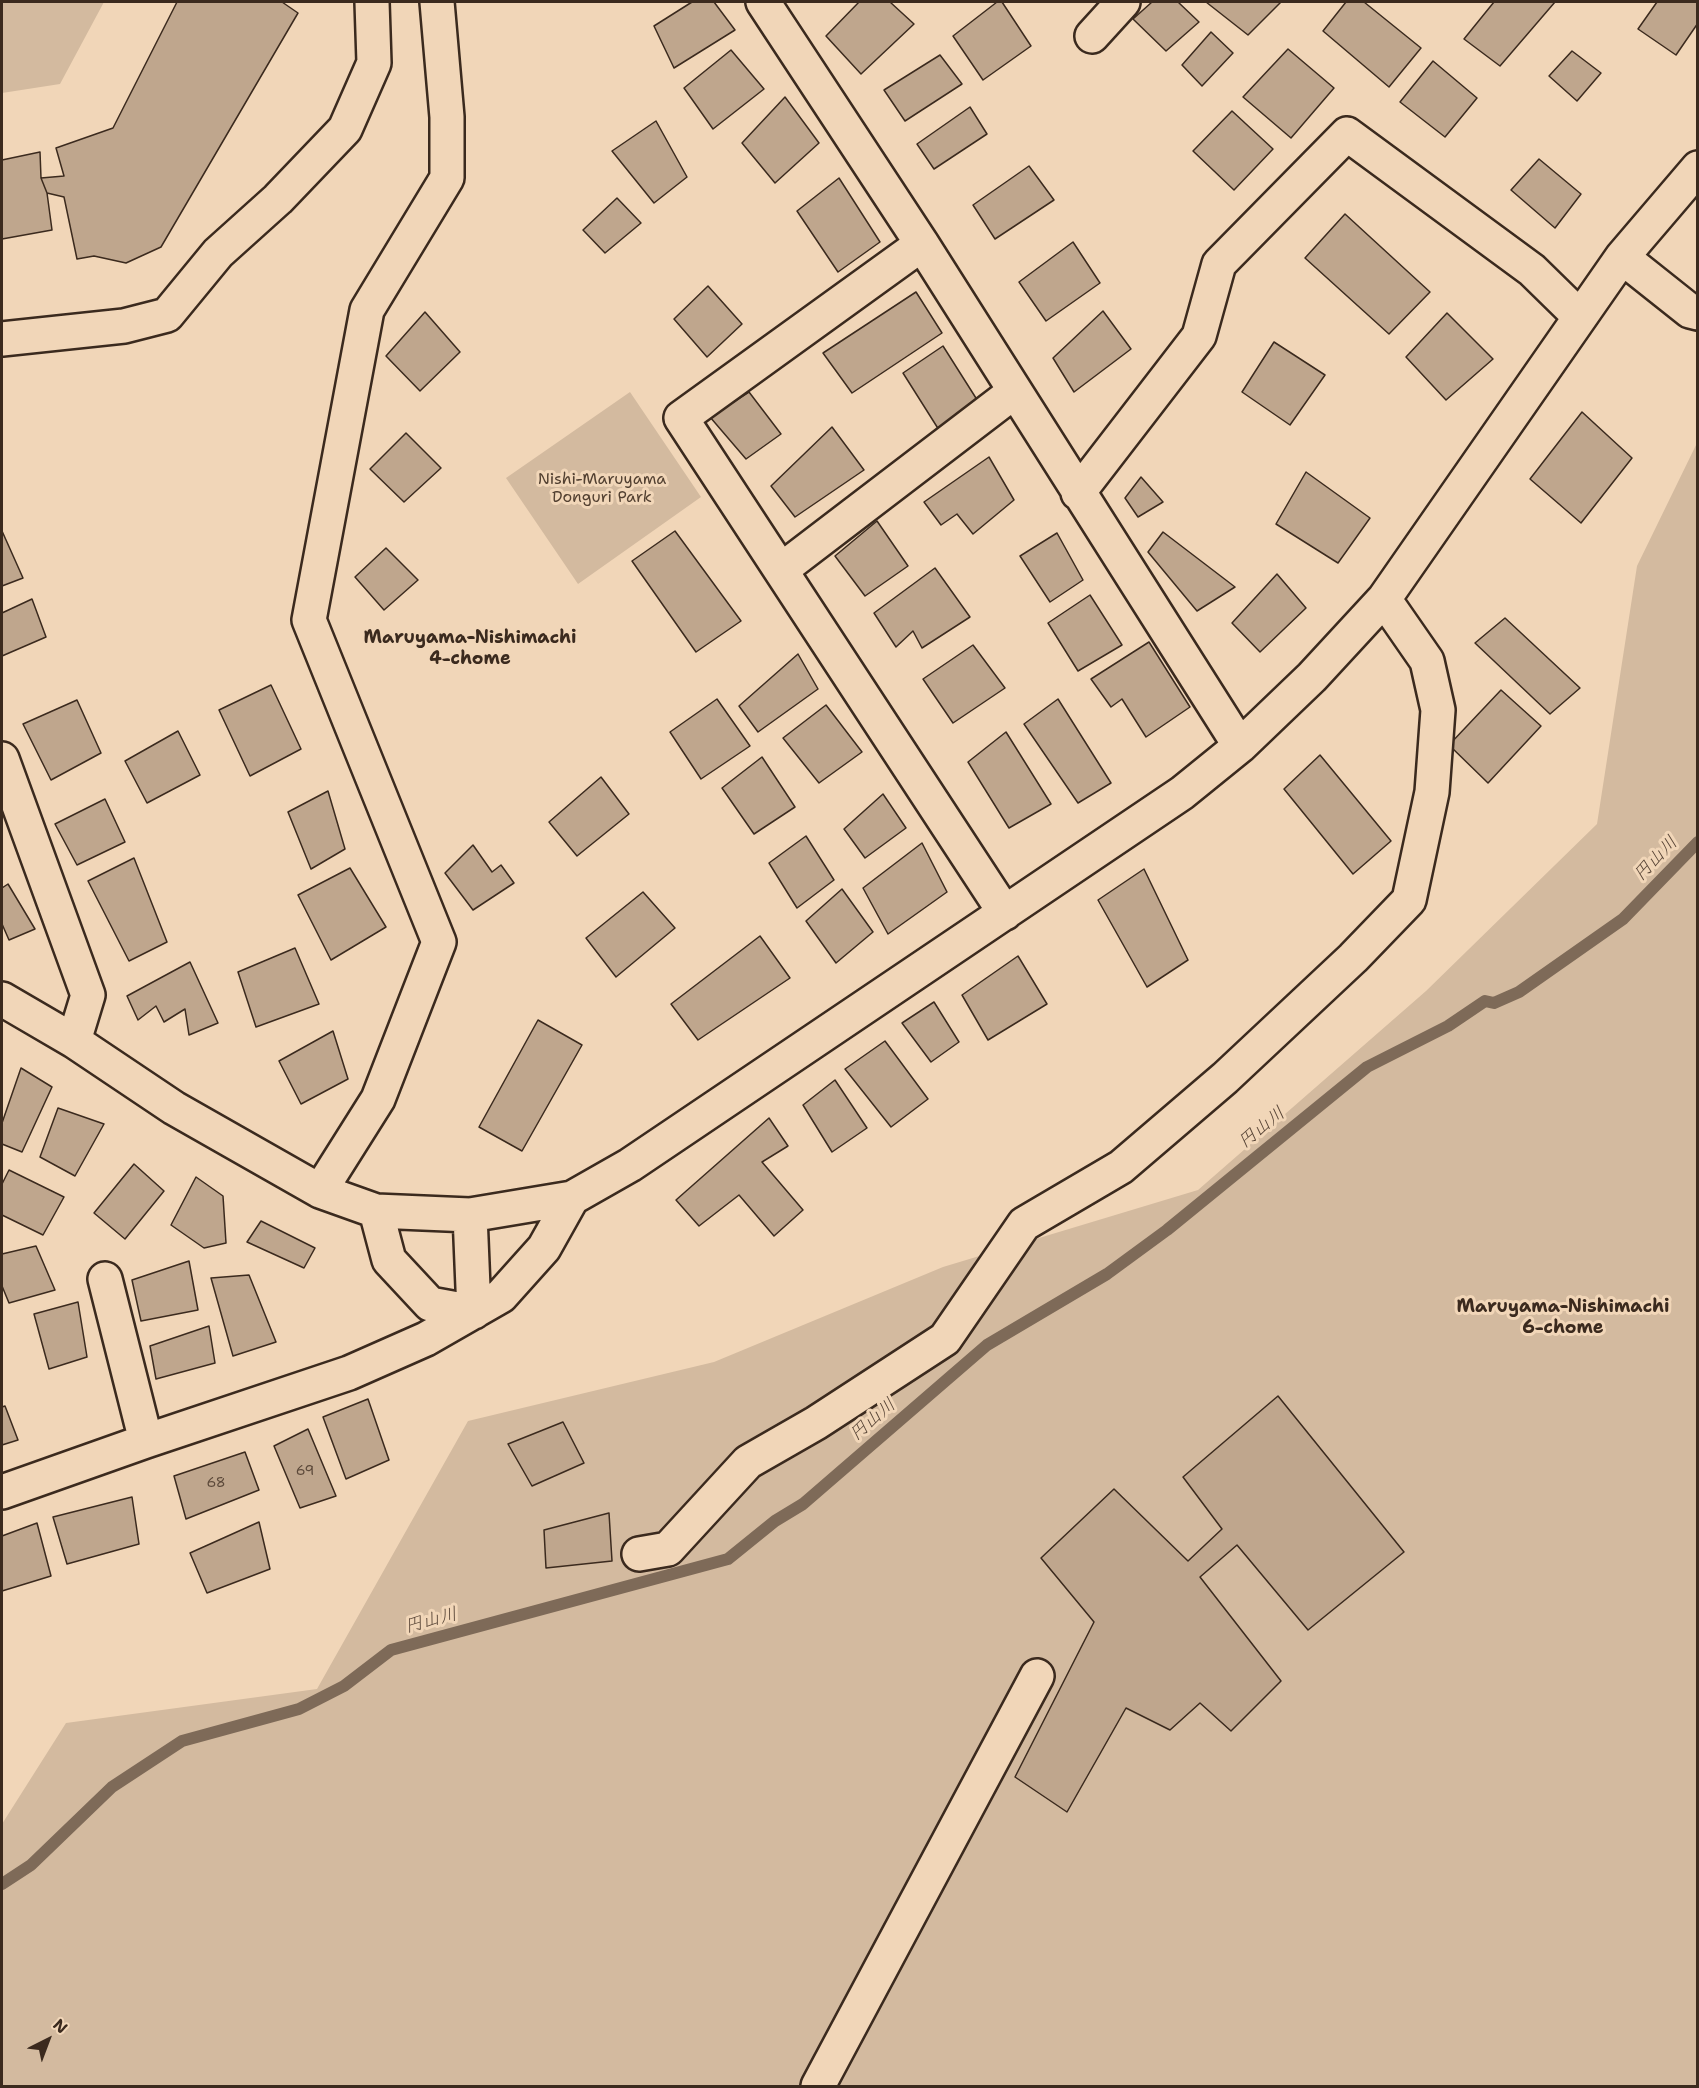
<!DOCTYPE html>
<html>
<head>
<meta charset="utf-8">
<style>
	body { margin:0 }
	#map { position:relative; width:1699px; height:2088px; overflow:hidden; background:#f1d6b8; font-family:"Shantell Sans",sans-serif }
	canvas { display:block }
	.frame { position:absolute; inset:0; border:3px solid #3b2a1e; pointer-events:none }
	.north { position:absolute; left:18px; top:2010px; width:60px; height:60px; -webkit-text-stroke:4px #f1d6b8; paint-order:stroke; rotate:42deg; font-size:16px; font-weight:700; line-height:24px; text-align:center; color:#3b2a1e }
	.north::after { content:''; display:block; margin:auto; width:21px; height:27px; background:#3b2a1e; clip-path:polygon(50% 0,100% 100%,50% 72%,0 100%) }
</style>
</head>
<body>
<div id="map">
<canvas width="1699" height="2088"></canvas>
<div class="frame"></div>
<div class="north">N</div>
</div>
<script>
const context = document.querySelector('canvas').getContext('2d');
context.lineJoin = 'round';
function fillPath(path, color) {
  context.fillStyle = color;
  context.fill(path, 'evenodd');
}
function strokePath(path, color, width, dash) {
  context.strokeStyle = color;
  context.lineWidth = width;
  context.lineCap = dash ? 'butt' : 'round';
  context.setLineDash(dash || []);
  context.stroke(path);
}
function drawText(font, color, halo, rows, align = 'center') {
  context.font = font + ' "Shantell Sans","Klee One",sans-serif';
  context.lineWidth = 6;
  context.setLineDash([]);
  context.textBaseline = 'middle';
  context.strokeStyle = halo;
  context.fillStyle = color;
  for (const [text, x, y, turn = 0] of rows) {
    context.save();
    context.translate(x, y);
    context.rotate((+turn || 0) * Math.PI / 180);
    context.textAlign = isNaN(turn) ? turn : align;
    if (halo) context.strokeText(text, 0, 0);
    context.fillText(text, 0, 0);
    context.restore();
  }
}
fillPath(new Path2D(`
	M2 2H104L60 84 2 93Z
	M630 392 701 497 578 584 506 478Z
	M1697 443V2086H2V1824L66 1723 317 1689 468 1421 714 1362 943 1267 1198 1190 1426 991 1597 824 1637 566Z`), '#d3ba9f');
strokePath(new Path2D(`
	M2 1884 31 1865 112 1787 182 1741 299 1709 344 1686 391 1650 728 1559 775 1521 803 1504 987 1345 1107 1274 1167 1230 1367 1067 1448 1026 1485 1001 1494 1003 1519 992 1623 919 1698 842`), '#7e6a58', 12);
const building = new Path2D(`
	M177 2H282L298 13 161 247 126 263 94 256 77 259 64 197 47 193 41 178 64 176 56 148 113 128Z
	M692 2H714L735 30 674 68 654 26Z
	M859 2H890L914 24 861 74 826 36Z
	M997 2H1002L1031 46 983 80 953 36Z
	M1152 2H1178L1199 22 1166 51 1133 19Z
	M1206 2H1281L1248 35Z
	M1346 2H1364L1421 48 1389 87 1323 31Z
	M1494 2H1555L1500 66 1464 39Z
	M1657 2H1698V23L1676 55 1638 29Z
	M1211 32 1233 53 1202 86 1182 65Z
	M1288 49 1334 88 1291 138 1243 97Z
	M731 50 764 89 713 129 684 88Z
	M1572 51 1601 73 1577 101 1549 76Z
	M940 55 962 84 905 121 884 90Z
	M1433 61 1477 98 1445 137 1400 102Z
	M785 97 819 143 775 183 742 143Z
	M970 107 987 134 934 169 917 144Z
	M1232 111 1273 149 1234 190 1193 151Z
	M656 121 687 177 654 203 612 151Z
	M40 152 41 178 47 193 52 230 2 239V160Z
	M1539 159 1581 194 1555 228 1511 190Z
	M1029 166 1054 200 995 239 973 205Z
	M839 178 880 242 838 272 797 211Z
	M617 198 641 223 605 253 583 230Z
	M1345 214 1430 292 1389 334 1305 258Z
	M1073 242 1100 283 1046 321 1019 282Z
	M708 286 742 324 707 357 674 319Z
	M916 292 942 333 852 393 823 353Z
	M1103 311 1131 349 1074 392 1053 358Z
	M425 312 460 352 420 391 386 356Z
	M1447 313 1493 359 1446 400 1406 357Z
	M1274 342 1325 375 1290 425 1242 392Z
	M943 346 981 406 939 430 903 373Z
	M749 392 781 434 746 459 710 417Z
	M1582 412 1632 458 1581 523 1530 479Z
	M832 427 864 470 795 517 771 486Z
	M406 433 441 468 404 502 370 469Z
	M989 457 1014 500 973 534 957 514 941 525 924 502Z
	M1306 472 1370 518 1338 563 1276 524Z
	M1141 477 1163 502 1138 517 1125 498Z
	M877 521 908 566 865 596 835 556Z
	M2 531 23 578 2 586Z
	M675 531 741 621 696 652 632 561Z
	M1163 532 1235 587 1197 611 1148 552Z
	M1057 533 1083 580 1050 602 1020 556Z
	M386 548 418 580 384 610 355 577Z
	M935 568 970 617 922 648 913 631 896 647 874 613Z
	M1277 574 1306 608 1260 652 1232 623Z
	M1090 595 1122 645 1078 671 1048 623Z
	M32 599 46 637 2 656V613Z
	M1505 618 1580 688 1550 714 1475 643Z
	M1149 642 1190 707 1146 737 1122 699 1111 707 1091 679Z
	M973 645 1005 688 953 723 923 679Z
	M798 654 818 689 758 732 739 706Z
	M271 685 301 749 250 776 219 710Z
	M1501 690 1541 726 1488 783 1449 745Z
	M717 699 750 746 701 779 670 732Z
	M1058 699 1111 783 1078 803 1024 724Z
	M77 700 101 753 51 780 23 724Z
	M826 705 862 752 819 783 783 738Z
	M178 731 200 775 147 803 125 761Z
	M1006 732 1051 804 1009 828 968 762Z
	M1320 755 1391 841 1353 874 1284 789Z
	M762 757 795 807 754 834 722 788Z
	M601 777 629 814 577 856 549 822Z
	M328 791 345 849 311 869 288 812Z
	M883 794 906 828 865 858 844 829Z
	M105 799 125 842 77 865 55 824Z
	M806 836 834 880 797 908 769 863Z
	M922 843 947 892 888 934 863 888Z
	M473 845 492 872 501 865 514 883 473 910 445 873Z
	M134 858 167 942 129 961 88 881Z
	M350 868 386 927 331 960 298 895Z
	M1144 869 1188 960 1147 987 1098 900Z
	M8 884 35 929 9 940 2 924V888Z
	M842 889 873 932 836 963 806 921Z
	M643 892 675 928 616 977 586 938Z
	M760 936 790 978 698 1040 671 1004Z
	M295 948 319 1004 256 1027 238 972Z
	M1018 956 1047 1004 988 1040 962 995Z
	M190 962 218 1023 189 1035 185 1009 164 1022 156 1006 138 1020 127 996Z
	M934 1002 959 1042 931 1062 902 1023Z
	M538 1020 582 1045 522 1151 479 1127Z
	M333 1031 348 1079 301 1104 279 1061Z
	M885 1041 928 1099 891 1127 845 1069Z
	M21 1068 52 1087 22 1152 2 1144V1123Z
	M835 1080 867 1128 832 1152 803 1105Z
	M58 1108 104 1124 75 1176 40 1157Z
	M769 1118 788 1146 762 1162 803 1210 774 1236 739 1195 699 1226 676 1200Z
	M134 1164 164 1191 125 1239 94 1213Z
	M9 1170 64 1197 43 1235 2 1215V1184Z
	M196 1177 223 1196 226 1243 204 1248 171 1225Z
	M261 1221 315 1248 304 1268 247 1242Z
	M36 1246 55 1290 9 1303 2 1286V1254Z
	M189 1261 198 1310 141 1321 132 1280Z
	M249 1275 276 1342 233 1356 211 1278Z
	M78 1302 87 1357 49 1369 34 1314Z
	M209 1326 215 1363 156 1379 150 1346Z
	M1278 1396 1404 1552 1308 1630 1237 1545 1200 1577 1281 1681 1231 1731 1200 1703 1170 1730 1126 1708 1067 1812 1015 1777 1094 1622 1041 1558 1114 1489 1188 1561 1222 1529 1183 1477Z
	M368 1399 389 1460 346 1479 323 1417Z
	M5 1406 18 1440 2 1445V1407Z
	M563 1422 584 1463 532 1486 508 1444Z
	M308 1429 336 1496 300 1508 274 1446Z
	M245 1452 259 1490 186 1519 174 1476Z
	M132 1497 139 1544 67 1564 53 1517Z
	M609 1513 612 1561 546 1568 544 1530Z
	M259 1522 270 1569 207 1593 190 1553Z
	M37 1523 51 1576 2 1591V1536Z`);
fillPath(building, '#bfa68d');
strokePath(building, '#3b2a1e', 1.5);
const minor = new Path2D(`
	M763 2 922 244 1240 746
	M1092 36 1123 2
	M922 244 681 418 1005 913
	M1622 257 1690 311 1698 313
	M2 339 124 326 167 315 218 253 278 199 345 129 374 63 372 2
	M1078 493 1199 336 1219 264 1347 134 1532 270 1580 317
	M781 570 1014 392
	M2 759 88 995 74 1041
	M2 999 74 1041 174 1108 320 1191 376 1211 470 1215 572 1198 630 1165 1182 793 1240 746 1312 677 1384 599 1622 257 1698 168
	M320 1191 378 1099 439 942 309 620 367 310 447 178V117L437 2
	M376 1211 389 1260 430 1304 474 1312
	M470 1215 474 1312
	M105 1279 146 1441
	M2 1492 146 1441 349 1373 426 1339 501 1296 544 1248 572 1198
	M639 1554 668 1549 748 1462 816 1423 945 1339 1024 1224 1121 1167 1225 1078 1353 958 1409 900 1432 792 1438 710 1427 661 1384 599
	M818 2086 1037 1676`);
strokePath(minor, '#3b2a1e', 38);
strokePath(minor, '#f1d6b8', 33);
drawText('14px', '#5c493a', null, [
	["69",305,1471],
	["68",216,1483]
]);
drawText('16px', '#524031', '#f1d6b8', [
	["Nishi-Maruyama",602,480],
	["Donguri Park",602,498]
]);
drawText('bold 18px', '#3b2a1e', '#f1d6b8', [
	["Maruyama-Nishimachi",470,638],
	["4-chome",470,659],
	["Maruyama-Nishimachi",1563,1307],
	["6-chome",1563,1328]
]);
drawText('italic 18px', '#574436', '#f1d6b8', [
	["円山川",1656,859,-46],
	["円山川",1262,1128,-39],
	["円山川",873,1420,-41],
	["円山川",431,1621,-15]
]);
</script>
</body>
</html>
